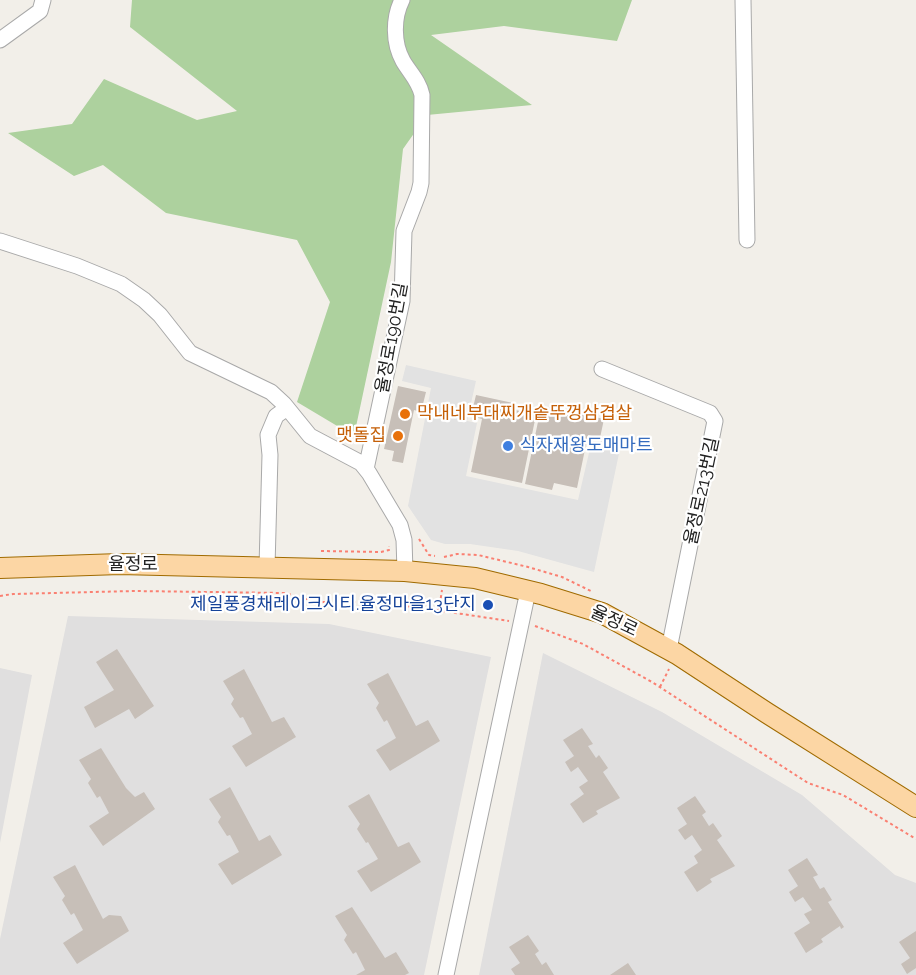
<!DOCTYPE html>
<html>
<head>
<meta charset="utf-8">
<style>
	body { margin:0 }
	canvas { display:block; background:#f2efe9 }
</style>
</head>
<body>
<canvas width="916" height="975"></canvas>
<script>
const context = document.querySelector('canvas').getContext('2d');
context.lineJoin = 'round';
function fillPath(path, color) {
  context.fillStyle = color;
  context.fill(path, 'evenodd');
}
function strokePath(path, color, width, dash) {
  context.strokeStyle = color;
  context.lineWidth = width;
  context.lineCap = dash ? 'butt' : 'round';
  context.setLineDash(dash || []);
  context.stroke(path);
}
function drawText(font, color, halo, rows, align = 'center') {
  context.font = font + ' Raleway,"Noto Sans KR",sans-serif';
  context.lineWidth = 4.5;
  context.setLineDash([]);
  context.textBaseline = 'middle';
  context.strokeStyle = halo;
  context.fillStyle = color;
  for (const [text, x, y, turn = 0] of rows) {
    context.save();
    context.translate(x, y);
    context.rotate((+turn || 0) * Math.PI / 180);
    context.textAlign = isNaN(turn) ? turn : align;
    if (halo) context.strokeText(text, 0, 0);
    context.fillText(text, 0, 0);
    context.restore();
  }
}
fillPath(new Path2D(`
	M68 616 329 624 491 657 424 975H0V939Z
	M543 653 662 712 802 795 895 875 916 883V975H479Z
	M0 668 32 675 0 843Z`), '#e0dfdf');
fillPath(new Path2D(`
	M132 0H632L617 41 504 26 431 35 532 105 427 115 403 149 391 262 354 436 297 402 330 302 297 240 166 213 103 165 74 176 8 133 72 124 104 79 197 120 237 111 130 27Z`), '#add19e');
fillPath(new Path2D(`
	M406 365 476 381 467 421 477 423 466 476 578 500 592 440 621 444 594 572 518 551 470 544H445L431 540 408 506 431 388 402 381Z`), '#e2e2e2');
fillPath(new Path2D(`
	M398 386 426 392 421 412 414 410 403 463 392 461 394 451 384 449Z
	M476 395 513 403 511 409 536 415 522 483 471 472 482 419 471 416Z
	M548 407 604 419 600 438 588 435 577 488 554 483 552 490 525 484 539 417 546 418Z
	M117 649 154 706 135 719 129 709 95 728 84 707 114 690 96 662Z
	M244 669 272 722 284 717 296 737 246 767 232 746 252 734 243 717 240 718 231 704 234 699 223 681Z
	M388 673 416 726 428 720 440 741 390 771 376 750 396 738 387 720 384 722 376 708 379 703 367 684Z
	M582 728 593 744 588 746 596 758 599 755 608 768 603 772 620 798 596 811 598 814 583 823 570 804 584 794 579 787 588 781 578 767 571 772 565 762 574 756 563 740Z
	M101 748 126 788 135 797 144 792 155 809 103 846 89 826 109 813 100 796 97 798 88 783 91 779 79 760Z
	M230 787 259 841 270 835 282 855 232 885 218 864 239 852 230 835 227 836 218 822 221 817 209 799Z
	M369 794 398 847 409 842 421 862 371 892 357 871 378 859 368 842 366 843 357 829 360 824 348 806Z
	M695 796 706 812 702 815 709 826 713 823 722 836 717 840 735 866 710 879 712 882 697 892 684 872 698 863 694 856 702 850 692 835 685 840 678 830 687 824 677 808Z
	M807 858 818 875 813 877 820 889 824 887 832 900 828 902 844 927 841 929 840 926 821 939 823 942 806 953 794 933 810 923 804 914 812 910 803 897 795 902 789 892 798 886 788 870Z
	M75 865 103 919 109 915 121 916 129 931 77 964 63 943 83 930 74 913 71 915 62 900 65 896 53 877Z
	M352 907 385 958 396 952 409 973 405 975H356L365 970 356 952 353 954 344 940 347 935 335 916Z
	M916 931V968L907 974 901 964 910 958 899 942Z
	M528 935 539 951 535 954 542 965 546 962 554 975H515L511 969 520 963 509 947Z
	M628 963 636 975H610Z`), '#c7bfb8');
const minor = new Path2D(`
	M743 0 747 240
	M0 40 40 11 43 0
	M0 241 77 266 121 284 144 300 160 315 190 353 271 392 284 404 310 436 361 463 369 473 400 525 404 540 405 571
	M602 369 710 413 715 421 669 649
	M366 469 402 301 404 231 419 192 421 183 422 95C419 81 410 73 403 61 393 43 393 18 402 0
	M267 567 270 455 268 435 276 416 287 408
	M446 975 528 591`);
const major = new Path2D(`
	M0 568 120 564 405 571 475 578 541 594 602 613 677 654 767 713 916 807`);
strokePath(minor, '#a9a9a9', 17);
strokePath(major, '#a06b00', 22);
strokePath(new Path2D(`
	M419 539 429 555 435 556
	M321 551 381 552 389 550V546
	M444 557 457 554 478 555 528 567 562 577 593 592
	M0 596 13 594 134 591 285 593 317 602H369L422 608 509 621
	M439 610 442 590
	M535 626 583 644 652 682 808 783 843 795 916 839
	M660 687 669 669`), '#fa8072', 2, [3, 3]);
strokePath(minor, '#fff', 15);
strokePath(major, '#fcd6a4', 20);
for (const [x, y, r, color] of [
	[405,414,6,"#e8710a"],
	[398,436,6,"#e8710a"],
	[508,446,6,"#3f7fe0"],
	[488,605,6,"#1a4fb4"]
]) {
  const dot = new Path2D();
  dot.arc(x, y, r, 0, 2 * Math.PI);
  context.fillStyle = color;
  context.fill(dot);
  strokePath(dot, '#fff', 2);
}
drawText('18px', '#222', '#fff', [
	["율정로190번길",392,338,-80],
	["율정로213번길",702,491,-78],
	["율정로",133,565],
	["율정로",614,621,25]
]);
drawText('18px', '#c56008', '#fff', [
	["막내네부대찌개솥뚜껑삼겹살",417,414],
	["맷돌집",386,436,"right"]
], 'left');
drawText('18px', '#366cbe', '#fff', [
	["식자재왕도매마트",520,446]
], 'left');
drawText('18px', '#164399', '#fff', [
	["제일풍경채레이크시티.율정마을13단지",476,605]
], 'right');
</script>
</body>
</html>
